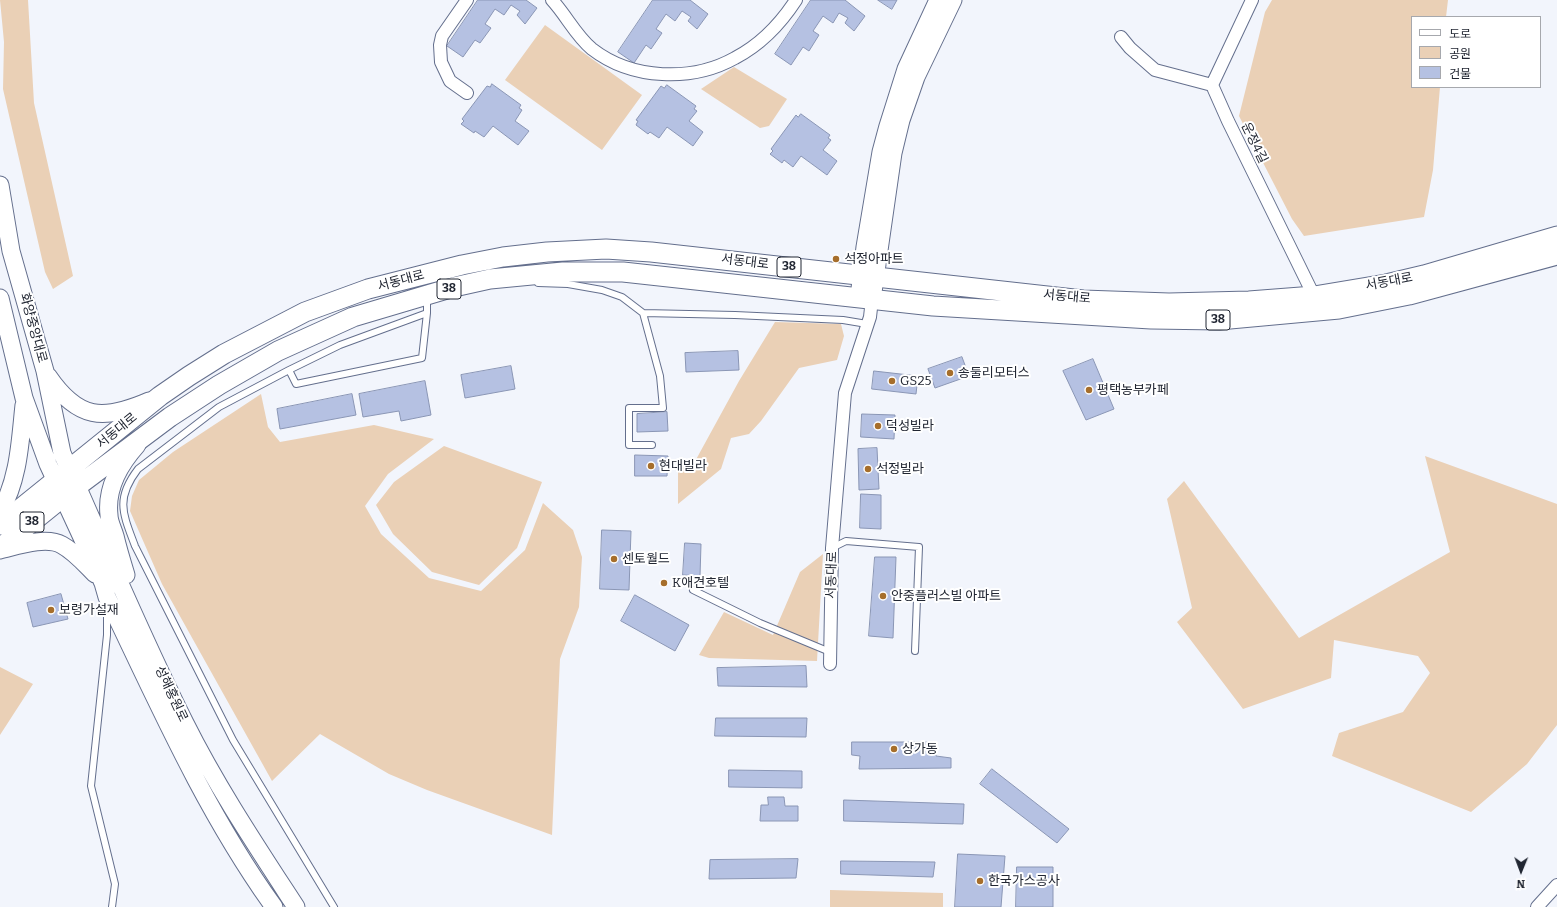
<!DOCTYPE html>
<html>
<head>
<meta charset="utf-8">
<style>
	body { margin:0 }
	#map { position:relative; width:1557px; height:907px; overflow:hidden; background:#f2f5fc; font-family:Bitter,"Noto Sans KR",serif }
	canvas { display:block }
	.legend { position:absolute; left:1411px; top:16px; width:130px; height:72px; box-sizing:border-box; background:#fff; border:1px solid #a6a8ad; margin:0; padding:5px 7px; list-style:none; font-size:12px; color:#212632 }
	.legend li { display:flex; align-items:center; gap:8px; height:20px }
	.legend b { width:20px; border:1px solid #a6a8ad }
	.north { position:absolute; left:1501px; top:851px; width:40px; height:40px; -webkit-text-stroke:3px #fff; paint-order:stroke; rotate:181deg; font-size:11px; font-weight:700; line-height:16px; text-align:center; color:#212632 }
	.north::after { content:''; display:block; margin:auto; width:14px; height:18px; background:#212632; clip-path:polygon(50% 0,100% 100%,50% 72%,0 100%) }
</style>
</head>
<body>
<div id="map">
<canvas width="1557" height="907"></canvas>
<ul class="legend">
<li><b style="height:5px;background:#fff"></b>도로</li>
<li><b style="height:11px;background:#ead0b6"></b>공원</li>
<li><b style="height:11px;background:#b5c1e2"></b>건물</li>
</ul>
<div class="north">N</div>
</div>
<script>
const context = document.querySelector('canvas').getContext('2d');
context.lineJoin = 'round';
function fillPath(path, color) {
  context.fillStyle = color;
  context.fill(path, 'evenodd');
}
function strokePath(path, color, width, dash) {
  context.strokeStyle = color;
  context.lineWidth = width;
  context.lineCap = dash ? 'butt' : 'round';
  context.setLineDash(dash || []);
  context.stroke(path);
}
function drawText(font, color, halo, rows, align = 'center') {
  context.font = font + ' Bitter,"Noto Sans KR",serif';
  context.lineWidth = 4;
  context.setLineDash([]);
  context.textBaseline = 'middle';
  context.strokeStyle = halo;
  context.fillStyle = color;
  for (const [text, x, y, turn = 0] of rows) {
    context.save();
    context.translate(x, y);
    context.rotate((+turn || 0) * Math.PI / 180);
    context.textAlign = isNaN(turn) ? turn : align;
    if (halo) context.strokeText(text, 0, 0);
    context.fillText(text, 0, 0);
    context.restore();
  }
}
fillPath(new Path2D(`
	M0 0H28L34 103 73 276 53 289 45 272 3 89 4 42Z
	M1272 0H1448L1446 17H1412V87H1440L1433 170 1424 217 1304 236 1292 219 1239 116 1265 12Z
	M545 25 642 95 602 150 505 80Z
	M734 67 787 99 769 126 760 128 701 89Z
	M775 322 841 324 844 336 837 360 799 368 761 421 749 434 731 438 721 469 678 504V465H693L739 381Z
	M261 394 268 427 280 442 374 425 434 439 388 474 365 506 381 534 429 578 481 591 525 550 543 503 573 530 582 557 579 607 560 659 552 835 427 790 389 774 320 734 272 781 162 584 130 511 132 496 139 480 173 452Z
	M444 446 542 482 517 548 479 585 432 572 393 534 376 505 394 482Z
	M1425 456 1557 504V725L1527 764 1471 812 1332 756 1339 733 1403 712 1430 673 1418 656 1334 640 1331 678 1243 709 1177 622 1192 608 1167 499 1184 481 1299 638 1450 552Z
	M823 554 817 661 709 658 699 655 724 612 773 635 800 572Z
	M0 667 33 684 0 735Z
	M830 890 943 893V907H830Z`), '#ead0b6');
const building = new Path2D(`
	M478 0H526L537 8 525 24 517 15 520 11 511 5 504 15 495 9 485 24 491 28 480 43 475 40 463 57 447 46Z
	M653 0H690L708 14 697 29 688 21 691 17 682 11 675 21 666 14 656 29 662 33 651 49 646 45 634 63 618 52Z
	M811 0H845L865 16 854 31 845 23 848 18 839 13 833 23 823 16 813 31 819 35 809 51 803 47 791 65 775 54Z
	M878 0H897L892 9Z
	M492 84 521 105 519 108 522 110 515 121 529 131 518 145 493 126 484 137 475 131 474 133 461 124 464 121 462 119 487 86 490 87Z
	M667 85 696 106 694 109 697 111 689 121 703 132 693 146 667 127 659 138 650 132 648 134 636 125 638 121 636 120 661 86 664 88Z
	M801 114 830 135 828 138 831 140 823 150 837 161 827 175 801 156 793 167 784 160 782 163 770 154 773 151 771 149 796 115 798 117Z
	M738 351 739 370 686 372 685 353Z
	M962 357 969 376 935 388 928 369Z
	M1093 359 1114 409 1086 420 1063 371Z
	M511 366 515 389 465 398 461 375Z
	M874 371 918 376 916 394 872 389Z
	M425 381 431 415 401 421 399 411 363 417 359 394Z
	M352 394 356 415 280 429 277 409Z
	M667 412 668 431 637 432V414Z
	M862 414 895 415 894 439 861 437Z
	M877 448 879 489 859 490 858 449Z
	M635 455 668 456 667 476H635Z
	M861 494 881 495V529L860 528Z
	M602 530 631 531 629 590 600 589Z
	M685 543 701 544 700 576 683 575Z
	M875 557H896L893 638 869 636Z
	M61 594 68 619 33 627 27 603Z
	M635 595 689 625 675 651 621 621Z
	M806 666 807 687 718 686 717 668Z
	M716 718H807L806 737 715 736Z
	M852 742H935L936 756 951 758V768L859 769 860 756 852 755Z
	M992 769 1069 829 1057 843 980 784Z
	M729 770 802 771V788L729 787Z
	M768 797H784L785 806H798V821H760L761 805H768Z
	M844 800 964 804 963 824 844 821Z
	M958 854 1005 856 1001 907H955Z
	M798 859 796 878 709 879 710 860Z
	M841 861 935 862 933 877 841 874Z
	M1017 867H1053V907H1016Z`);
fillPath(building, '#b5c1e2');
strokePath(building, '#8a96b5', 1);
const lane = new Path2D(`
	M538 283 568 284 602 290 622 297 643 313 735 315 843 320 867 324
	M643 313 660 376 663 408H629V445H652
	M289 370 296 384 422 358 427 313
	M832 548 846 541 919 547 915 651
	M693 590 760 623 830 652
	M107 610V635L91 786 115 884 112 907
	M334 907 233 740 135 546C123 514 115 499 138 469L219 407 289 370 340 345 427 313V297`);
const street = new Path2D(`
	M552 0C566 15 576 36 592 49 632 80 692 82 735 58 760 45 781 23 796 0
	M1252 0 1212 85 1228 121 1314 296
	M1121 37 1130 48 1155 70 1212 85
	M467 93 450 81 441 62 440 45 442 36 467 0
	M830 664 832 548 845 393 870 317 872 299
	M1537 907 1557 885`);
const secondary = new Path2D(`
	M0 185 11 251 45 371 62 453 69 469
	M859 297 865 247 881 152 888 126 906 69 938 0
	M0 298 24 398 48 464 103 583 107 597C158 703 205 811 274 907
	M872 299 893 153 901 120 916 77 953 0
	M48 376C78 420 103 421 149 401
	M77 486C112 565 146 646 185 723 217 787 257 847 296 907
	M0 512C19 479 20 442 24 405
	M0 550C17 546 46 536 62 545 75 552 85 564 95 574
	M126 575C122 562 118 549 115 536 113 529 109 522 109 515 106 489 120 464 137 445`);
const primary = new Path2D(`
	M0 525 160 396 189 376 224 354 305 312 368 289 462 265 503 257 547 252 606 249 651 252 1083 300 1169 303 1249 301 1314 296 1386 284 1424 275 1557 236
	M0 548 63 497 170 417 219 385 278 351 353 317 454 287 490 279 563 272H623L933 306 1151 319 1219 320 1339 309 1409 295 1557 255`);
strokePath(lane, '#646f8d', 8);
strokePath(street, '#646f8d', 14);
strokePath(secondary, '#646f8d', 19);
strokePath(primary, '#646f8d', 21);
strokePath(lane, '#fff', 6);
strokePath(street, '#fff', 12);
strokePath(secondary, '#fff', 17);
strokePath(primary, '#fff', 19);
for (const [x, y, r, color] of [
	[836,259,4,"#a66e2b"],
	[950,373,4,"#a66e2b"],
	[892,381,4,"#a66e2b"],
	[1089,390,4,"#a66e2b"],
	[878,426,4,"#a66e2b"],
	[651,466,4,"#a66e2b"],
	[868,469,4,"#a66e2b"],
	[614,559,4,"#a66e2b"],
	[664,583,4,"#a66e2b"],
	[883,596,4,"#a66e2b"],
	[51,610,4,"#a66e2b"],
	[894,749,4,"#a66e2b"],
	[980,881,4,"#a66e2b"]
]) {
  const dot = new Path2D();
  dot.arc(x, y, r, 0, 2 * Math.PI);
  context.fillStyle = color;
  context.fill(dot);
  strokePath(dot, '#fff', 1.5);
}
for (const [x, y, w] of [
	[789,267,24],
	[449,289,24],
	[1218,320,24],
	[32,522,24]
]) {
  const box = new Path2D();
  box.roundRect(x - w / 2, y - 10, w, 20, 3);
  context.fillStyle = '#fff';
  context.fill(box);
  strokePath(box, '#212632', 1);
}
drawText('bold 12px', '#212632', null, [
	["38",789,267],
	["38",449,289],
	["38",1218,320],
	["38",32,522]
]);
drawText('13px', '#212632', '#fff', [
	["운정4길",1254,143,64],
	["서동대로",745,262,7],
	["서동대로",401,281,-15],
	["서동대로",1389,282,-11],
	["서동대로",1067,297,5],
	["화양중앙대로",33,328,75],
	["서동대로",117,431,-39],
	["서동대로",832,575,-88],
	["성해홍원로",171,694,65]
]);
drawText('13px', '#212632', '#fff', [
	["석정아파트",844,259],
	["송둘리모터스",958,373],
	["GS25",900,381],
	["평택농부카페",1097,390],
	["덕성빌라",886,426],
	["현대빌라",659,466],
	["석정빌라",876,469],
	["센토월드",622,559],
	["K애견호텔",672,583],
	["안중플러스빌 아파트",891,596],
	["보령가설재",59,610],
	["상가동",902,749],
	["한국가스공사",988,881]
], 'left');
</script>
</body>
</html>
